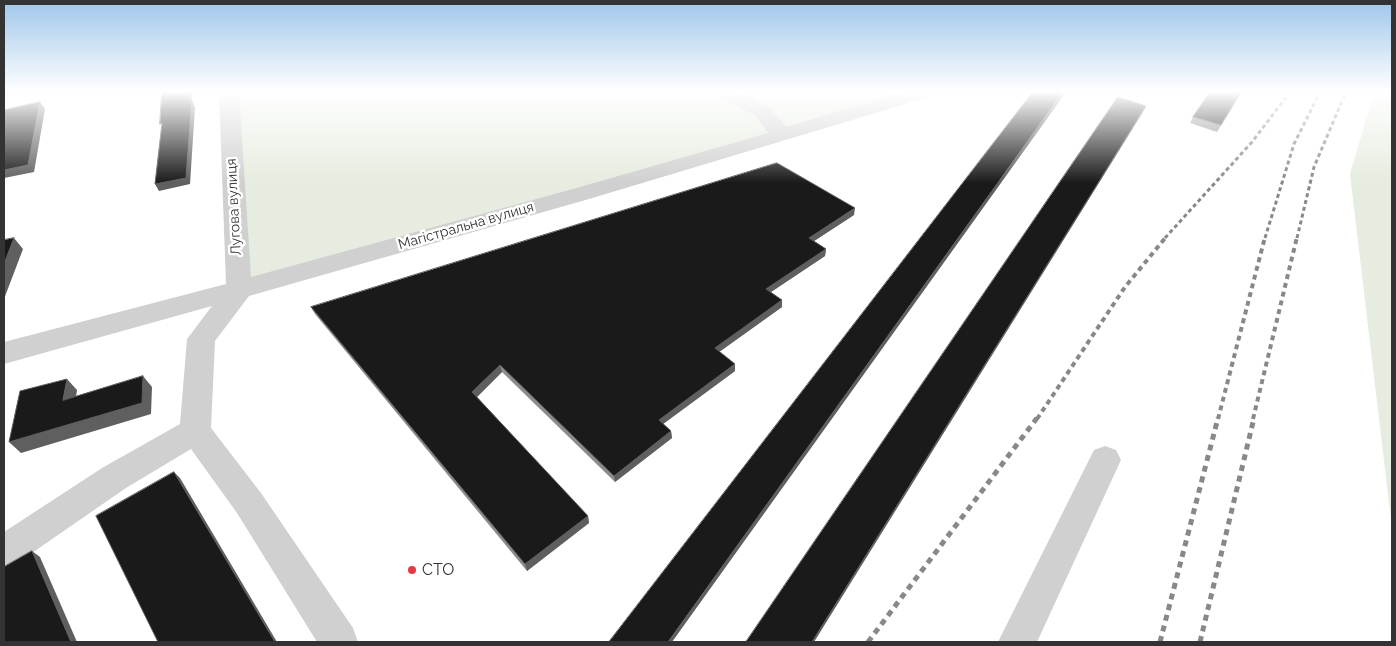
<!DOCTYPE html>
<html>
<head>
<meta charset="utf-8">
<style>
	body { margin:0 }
	#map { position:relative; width:1396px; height:646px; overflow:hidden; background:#fff; font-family:Raleway,sans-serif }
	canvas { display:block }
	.frame { position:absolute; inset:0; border:5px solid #333; pointer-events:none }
</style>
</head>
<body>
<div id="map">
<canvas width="1396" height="646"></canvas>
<div class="frame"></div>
</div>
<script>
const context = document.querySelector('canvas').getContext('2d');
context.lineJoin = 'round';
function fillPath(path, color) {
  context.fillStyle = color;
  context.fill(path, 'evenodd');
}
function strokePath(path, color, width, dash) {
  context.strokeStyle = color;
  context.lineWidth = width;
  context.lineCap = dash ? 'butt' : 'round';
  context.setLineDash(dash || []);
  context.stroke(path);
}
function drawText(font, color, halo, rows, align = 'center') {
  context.font = font + ' Raleway,sans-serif';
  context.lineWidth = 5;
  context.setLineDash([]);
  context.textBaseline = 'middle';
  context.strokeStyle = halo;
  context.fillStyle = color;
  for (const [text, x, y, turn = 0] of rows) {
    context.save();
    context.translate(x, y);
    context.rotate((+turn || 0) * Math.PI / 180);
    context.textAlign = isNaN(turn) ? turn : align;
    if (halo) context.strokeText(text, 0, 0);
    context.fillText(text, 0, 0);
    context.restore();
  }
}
fillPath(new Path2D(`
	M229 92H925L239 291Z
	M1374 92H1392V528L1350 174Z`), '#e6ecdf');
fillPath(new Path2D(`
	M219 92H239L251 277 573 189 768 133 756 116 717 96 714 92H740L770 108 786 127 903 92H935L932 96 589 199 249 296 215 341 211 428 261 493 353 628 358 642H317L237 513 191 449 126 488 16 564 4 568V532L102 468 180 424 187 339 212 306 4 364V342L226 284Z
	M1105 446 1116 450 1121 460 1037 642H998L1094 450Z`), '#d0d0d0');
strokePath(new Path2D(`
	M1165 238 1252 142 1290 92
	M1265 238 1294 144 1320 92
	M1297 238 1314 167 1346 92`), '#888', 3, [4, 3]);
strokePath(new Path2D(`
	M1037 419 1125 287 1166 237
	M1218 419 1265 237
	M1253 419 1297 237`), '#888', 4, [5, 4]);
strokePath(new Path2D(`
	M868 642 1037 418
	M1160 642 1218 418
	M1200 642 1254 418`), '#888', 5, [6, 5]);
fillPath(new Path2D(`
	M1242 92 1217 132 1190 123 1193 117Z
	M854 215 814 241 826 249 825 256 771 292 782 307 719 352 735 371 663 424 671 431 672 438 615 482 502 372 477 397 588 516 589 523 527 571 315 314 311 307Z`), '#8c8c8c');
fillPath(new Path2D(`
	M189 92H192V100L195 107 190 184 159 191 155 184 189 101Z
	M1063 92H1065L1064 95 672 642H668Z
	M40 102 45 109 34 172 4 178V170Z
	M1146 106 1143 112 814 642H812Z
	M855 208 854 215 808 245 809 238Z
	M14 238 23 249 4 299V264Z
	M826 249 825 256 765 296 766 289Z
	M782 300V307L715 355V348Z
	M735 364V371L659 427V420Z
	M500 365 502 372 475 399 472 392Z
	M143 376 152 387 151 414 21 453 9 442Z
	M67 379 77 390 74 411 63 400Z
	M671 431 672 438 615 482 614 476Z
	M174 472 180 478 277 642H275Z
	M588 516 589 523 527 571 525 564Z
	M32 551 40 557 77 642H71Z`), '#5f5f5f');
const building = new Path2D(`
	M162 92H189V101L192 100 186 178 155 184 162 123 160 124Z
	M1033 92H1063L668 642H609Z
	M1210 92H1241L1221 125 1193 117Z
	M1118 97 1146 106 812 642H746Z
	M40 102 28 165 4 170V113L5 110Z
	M777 163 855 208 809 238 826 249 766 289 782 300 715 348 735 364 659 420 671 431 614 476 500 365 472 392 588 516 525 564 311 307Z
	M14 238 4 264V240Z
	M143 376 142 403 9 442 20 391 67 379 63 400Z
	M174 472 275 642H158L96 516Z
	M32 551 71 642H4V567Z`);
fillPath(building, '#1a1a1a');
strokePath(building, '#5f5f5f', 1);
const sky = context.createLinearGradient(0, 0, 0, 183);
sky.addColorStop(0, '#9ec6ea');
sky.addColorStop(0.5, '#fff');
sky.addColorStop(1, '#ffffff00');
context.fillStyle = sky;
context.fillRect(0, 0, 1396, 183);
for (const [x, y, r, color] of [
	[412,570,5,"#e63946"]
]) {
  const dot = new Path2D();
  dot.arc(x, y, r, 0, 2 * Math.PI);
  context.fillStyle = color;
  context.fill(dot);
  strokePath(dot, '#fff', 2);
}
drawText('14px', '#333', '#fff', [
	["Лугова вулиця",234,207,-93],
	["Магістральна вулиця",466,226,-16]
]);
drawText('16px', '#333', '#fff', [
	["СТО",422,570]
], 'left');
</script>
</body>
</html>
